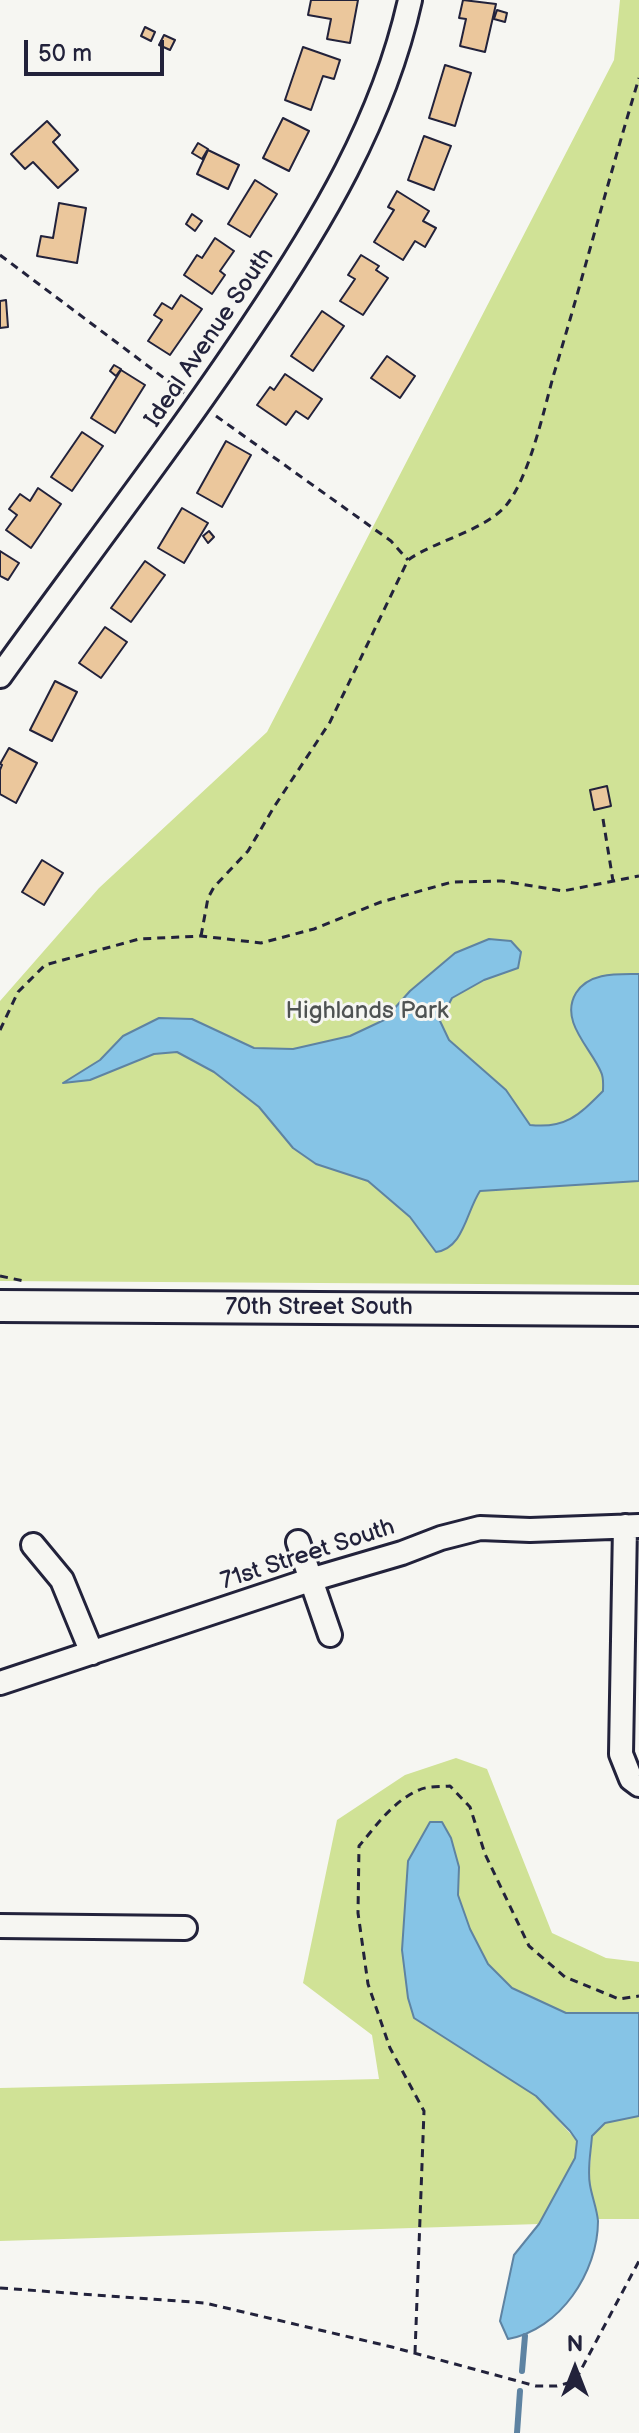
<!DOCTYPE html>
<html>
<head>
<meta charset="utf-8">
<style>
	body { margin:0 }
	#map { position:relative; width:639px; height:2433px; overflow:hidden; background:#f6f6f2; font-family:"Balsamiq Sans",sans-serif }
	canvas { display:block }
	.north { position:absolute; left:535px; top:2329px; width:80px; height:80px; -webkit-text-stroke:6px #f6f6f2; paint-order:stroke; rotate:0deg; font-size:22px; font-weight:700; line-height:32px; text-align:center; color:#22223b }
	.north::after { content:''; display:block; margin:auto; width:28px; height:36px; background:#22223b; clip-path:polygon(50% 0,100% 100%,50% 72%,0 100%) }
	.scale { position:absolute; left:24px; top:40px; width:140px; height:36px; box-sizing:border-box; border:4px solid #22223b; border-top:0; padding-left:10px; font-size:24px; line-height:28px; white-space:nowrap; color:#22223b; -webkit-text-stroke:6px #f6f6f2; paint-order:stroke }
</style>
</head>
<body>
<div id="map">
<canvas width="639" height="2433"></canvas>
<div class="north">N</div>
<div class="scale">50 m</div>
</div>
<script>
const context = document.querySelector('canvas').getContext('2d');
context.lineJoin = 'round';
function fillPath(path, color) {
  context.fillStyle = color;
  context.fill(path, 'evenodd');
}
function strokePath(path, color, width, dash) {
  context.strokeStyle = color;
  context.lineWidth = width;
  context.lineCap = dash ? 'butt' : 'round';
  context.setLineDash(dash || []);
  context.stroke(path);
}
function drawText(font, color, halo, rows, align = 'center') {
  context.font = font + ' "Balsamiq Sans",sans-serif';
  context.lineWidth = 6;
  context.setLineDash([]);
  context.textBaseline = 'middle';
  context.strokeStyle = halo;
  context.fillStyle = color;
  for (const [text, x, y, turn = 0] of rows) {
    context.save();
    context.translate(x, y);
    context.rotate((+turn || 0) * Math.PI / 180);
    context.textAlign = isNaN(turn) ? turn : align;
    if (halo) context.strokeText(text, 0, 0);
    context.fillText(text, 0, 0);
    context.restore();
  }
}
fillPath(new Path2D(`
	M620 0H639V1285L0 1281V1001L99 888 267 732 614 60Z
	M456 1758 487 1769 552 1933 606 1958 639 1962V2013H566L512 1988 488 1964 470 1929 458 1895 459 1867 414 2018 536 2096 577 2141 575 2158 539 2224 0 2241V2088L379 2079 372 2035 303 1983 337 1820 405 1775Z
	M639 2115V2219H598L589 2182 592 2136 605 2123Z`), '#d0e296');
const water = new Path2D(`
	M489 939 511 941 521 952 518 968 484 980 452 998 440 1021 449 1040 506 1090 530 1125C566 1129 579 1115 603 1091 603 1085 604 1078 601 1072 591 1048 559 1021 576 993 589 972 617 974 639 974V1181L480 1191C466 1212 464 1248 436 1252L410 1217 368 1181 316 1164 293 1148 259 1107 214 1072 177 1052 154 1054 90 1080 63 1083 100 1060 123 1036 159 1018 192 1019 254 1048 293 1049 350 1036 384 1020 410 991 455 953Z
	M430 1822H442L451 1838 459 1867 458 1895 470 1929 488 1964 512 1988 566 2013H639V2116L605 2123 592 2136C591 2151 587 2169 590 2185 592 2197 597 2209 598 2221 598 2272 560 2330 508 2339L500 2321 514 2255 539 2224 575 2158 577 2141 570 2131 536 2096 414 2018 408 1998 402 1950 408 1861Z`);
fillPath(water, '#86c4e6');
strokePath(water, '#5e83a2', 2);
strokePath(new Path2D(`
	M522 2371 525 2336
	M517 2433 520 2391`), '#5e83a2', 6);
const building = new Path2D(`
	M311 0H358L350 43 327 39 331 19 308 15Z
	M463 0 496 4 485 52 460 46 466 19 459 18Z
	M497 10 507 13 505 22 494 19Z
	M145 27 155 32 151 41 141 36Z
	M164 35 175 40 170 50 159 45Z
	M303 47 340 60 334 79 323 76 311 110 285 100Z
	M445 65 471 73 455 126 429 118Z
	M283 118 309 131 289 171 263 158Z
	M47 121 60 135 53 142 78 170 58 188 33 162 25 169 11 154Z
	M424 136 451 146 434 190 408 180Z
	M198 143 208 149 202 159 192 153Z
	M208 150 239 165 228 189 197 174Z
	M255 180 277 194 250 237 228 224Z
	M397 191 429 211 423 221 436 228 425 247 415 241 403 260 374 242 394 210 388 207Z
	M59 203 86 208 77 263 37 256 41 236 53 238Z
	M192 214 202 221 195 231 186 224Z
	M215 238 234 251 220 271 225 275 212 294 184 275 197 255 202 258Z
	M361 255 379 266 376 270 388 278 363 315 340 301 355 279 348 275Z
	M181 295 202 309 170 355 148 341 162 320 154 315 162 303 172 309Z
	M6 300 8 327 0 328V301Z
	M322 311 344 326 313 371 291 356Z
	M387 356 415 376 400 398 371 378Z
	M114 365 121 369 116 376 110 371Z
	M121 370 145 385 115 433 91 418Z
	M285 374 322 399 308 419 296 411 286 425 257 405 270 387 274 390Z
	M82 432 103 446 72 491 51 477Z
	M226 441 251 455 222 507 197 493Z
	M38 488 61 504 31 548 6 530 17 515 9 509 20 494 30 501Z
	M182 508 208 523 184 563 158 548Z
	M209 531 214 537 208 543 203 536Z
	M0 551 19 563 8 580 0 576Z
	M145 561 165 575 131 622 111 608Z
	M105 627 127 642 101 678 79 663Z
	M55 681 77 692 52 741 30 730Z
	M9 748 37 763 16 803 0 794V770L2 765 0 764Z
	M607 786 611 806 594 810 590 790Z
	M42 860 63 873 44 905 22 892Z`);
fillPath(building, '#ebc79c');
strokePath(building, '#22223b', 2);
const street = new Path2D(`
	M0 676C84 559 172 446 252 326 320 225 383 121 410 0
	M625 1526 621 1754 631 1779 639 1785
	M298 1542 330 1635
	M33 1545 62 1580 92 1653
	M0 1683 310 1580 402 1553 441 1538 480 1528 530 1530 639 1526
	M0 1926 185 1928`);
const secondary = new Path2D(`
	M0 1306 639 1310`);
strokePath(street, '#22223b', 28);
strokePath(secondary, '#22223b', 36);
strokePath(new Path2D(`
	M0 255 184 393
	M216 416 391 541 408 560
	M603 819 613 881
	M201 936 208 898 214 887 248 851 274 807 330 722 408 560C436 540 488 530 508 503 530 473 543 414 553 377 583 278 609 177 639 78
	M0 1030 18 992 45 965 139 939 201 936 261 943 314 929 381 902 452 882 502 881 563 891 639 876
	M0 1276 24 1281
	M0 2288 205 2303 392 2347 536 2386H557L575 2381 639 2261
	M415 2353 424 2111 390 2048 368 1984 358 1913 359 1846C376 1826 393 1801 419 1790 427 1786 440 1787 450 1786L470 1807 485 1854 529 1946 565 1977 619 1999 639 1996`), '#22223b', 3, [8, 6]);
strokePath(street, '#f6f6f2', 22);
strokePath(secondary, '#f6f6f2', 30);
drawText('24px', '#22223b', '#f6f6f2', [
	["Ideal Avenue South",210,338,-56],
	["70th Street South",319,1308],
	["71st Street South",308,1555,-18]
]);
drawText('24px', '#4e5252', '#f6f6f2', [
	["Highlands Park",367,1012]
]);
</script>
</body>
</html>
